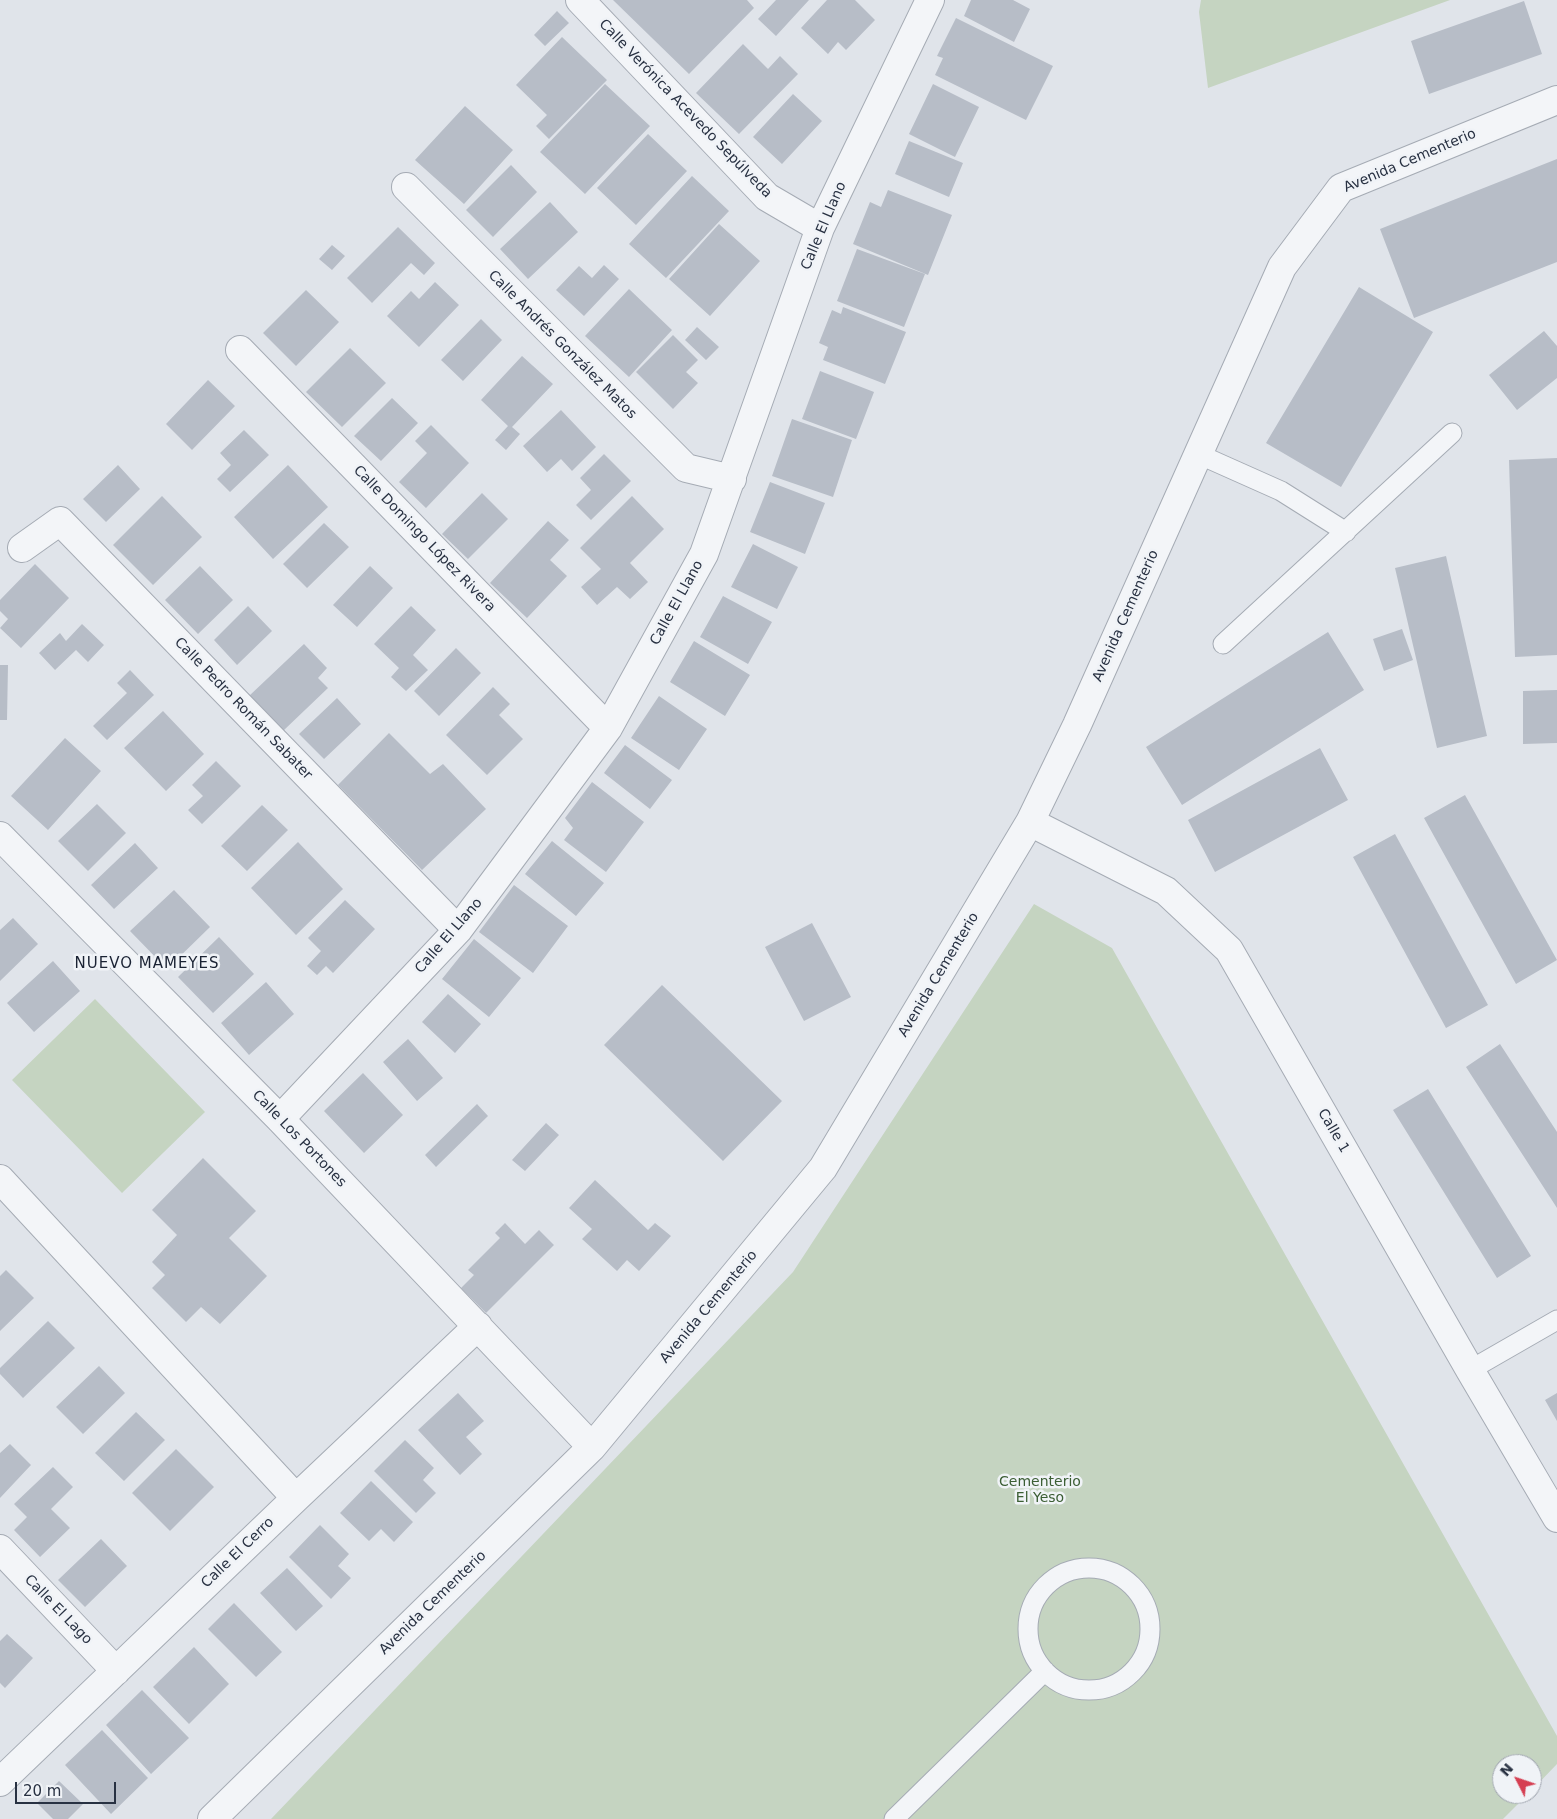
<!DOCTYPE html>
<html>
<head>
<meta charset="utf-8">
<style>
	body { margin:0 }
	#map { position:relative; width:1557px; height:1819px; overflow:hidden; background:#e0e4ea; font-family:"DejaVu Sans",sans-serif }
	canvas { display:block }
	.north { position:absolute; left:1492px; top:1754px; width:50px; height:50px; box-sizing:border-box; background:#f0f3f7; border:1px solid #a0a5af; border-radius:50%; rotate:311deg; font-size:14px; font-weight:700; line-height:20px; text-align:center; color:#283142 }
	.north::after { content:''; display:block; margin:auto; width:18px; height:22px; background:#d53f52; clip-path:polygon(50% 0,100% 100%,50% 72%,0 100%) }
	.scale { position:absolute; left:15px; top:1782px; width:101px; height:22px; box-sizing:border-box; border:2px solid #283142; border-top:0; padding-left:6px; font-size:15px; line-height:18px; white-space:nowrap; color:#283142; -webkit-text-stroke:4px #f0f3f7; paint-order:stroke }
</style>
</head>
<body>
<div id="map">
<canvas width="1557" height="1819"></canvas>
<div class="north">N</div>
<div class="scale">20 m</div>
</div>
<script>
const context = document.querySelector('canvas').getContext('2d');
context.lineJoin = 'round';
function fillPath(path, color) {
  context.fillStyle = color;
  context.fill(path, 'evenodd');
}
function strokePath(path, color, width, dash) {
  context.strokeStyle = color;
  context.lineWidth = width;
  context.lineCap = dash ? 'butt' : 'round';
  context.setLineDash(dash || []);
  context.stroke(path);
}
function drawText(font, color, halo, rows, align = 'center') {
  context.font = font + ' "DejaVu Sans",sans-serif';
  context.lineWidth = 5;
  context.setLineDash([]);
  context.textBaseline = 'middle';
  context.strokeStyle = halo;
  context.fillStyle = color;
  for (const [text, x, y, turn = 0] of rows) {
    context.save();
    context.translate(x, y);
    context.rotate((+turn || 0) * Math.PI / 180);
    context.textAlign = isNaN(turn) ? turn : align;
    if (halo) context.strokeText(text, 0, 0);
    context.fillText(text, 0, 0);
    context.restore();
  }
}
fillPath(new Path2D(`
	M1201 0H1450L1208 88 1199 12Z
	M1034 904 1112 948 1557 1736V1764L1532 1790V1764H1502V1794H1528L1503 1819H271L793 1272Z
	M95 999 205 1112 122 1193 12 1080Z`), '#c5d4c1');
fillPath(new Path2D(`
	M613 0H747L754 8 689 74Z
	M776 0H809L776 36 758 19Z
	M827 0H855L875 20 846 50 838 42 828 54 801 28Z
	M971 0H1013L1030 9 1014 42 964 16Z
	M1524 1 1542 54 1429 94 1411 41Z
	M557 11 569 23 545 46 534 35Z
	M956 18 1053 66 1026 120 935 75 943 58 937 56Z
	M562 37 607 80 549 139 536 126 547 115 516 85Z
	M743 44 768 69 780 56 798 74 739 134 696 93Z
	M605 84 650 126 585 194 540 152Z
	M933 84 979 107 955 157 909 134Z
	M793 94 822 121 782 164 753 137Z
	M465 106 513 150 464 204 415 160Z
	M648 134 687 171 636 225 597 188Z
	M909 141 963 163 949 197 895 174Z
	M1557 159V262L1414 318 1380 229Z
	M511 165 537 192 493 237 466 210Z
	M692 176 729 211 666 278 629 244Z
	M888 190 952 215 928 275 853 244 870 202 881 207Z
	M550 202 578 232 528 279 500 249Z
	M719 224 760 261 710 316 669 279Z
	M398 227 435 263 424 275 411 263 372 303 347 278Z
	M332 245 345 256 332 270 319 259Z
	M857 249 925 274 904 327 837 301Z
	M604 265 619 279 584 316 556 290 579 266 592 278Z
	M435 282 459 305 419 347 387 316 411 291 419 299Z
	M1359 287 1433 332 1341 487 1266 443Z
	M629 289 672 330 629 377 585 336Z
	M306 290 339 322 296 366 263 333Z
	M843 307 906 332 885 384 823 360 828 347 819 343 832 310 841 314Z
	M481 319 502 340 463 381 441 360Z
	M697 327 719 347 706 360 685 340Z
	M1544 331 1557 346V378L1517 410 1489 375Z
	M673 335 698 360 686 372 698 383 673 409 636 372Z
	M350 348 386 383 342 427 306 392Z
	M522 356 553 384 512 427 520 434 506 450 495 440 508 426 481 400Z
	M820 371 874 392 856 439 802 419Z
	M208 380 235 406 192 450 166 424Z
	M392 398 418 423 381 461 354 436Z
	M561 410 596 447 572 471 561 459 547 472 523 446Z
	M792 419 852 440 833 497 772 476Z
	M431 425 469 463 426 508 399 482 427 453 415 441Z
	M244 430 269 455 230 492 217 479 231 465 220 453Z
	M604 454 631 481 591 520 576 505 591 490 580 478Z
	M1557 458V655L1515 657 1509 460Z
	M118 465 140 489 106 522 83 499Z
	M288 465 328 507 273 559 234 517Z
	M770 482 825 503 805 554 750 532Z
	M482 493 508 519 468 559 442 534Z
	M162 496 202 537 153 585 113 545Z
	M632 496 664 529 630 563 648 582 630 599 617 587 597 605 581 587 601 569 580 548Z
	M548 521 569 540 550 560 567 576 527 618 490 583Z
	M324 523 349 547 307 588 283 564Z
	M753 544 798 567 777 609 731 587Z
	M1446 556 1487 736 1437 748 1395 568Z
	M35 564 69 598 21 648 0 628 8 619 0 611V600Z
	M200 566 233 600 198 634 165 600Z
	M370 566 393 588 357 627 333 605Z
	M723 596 772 622 748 664 700 637Z
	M248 606 272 631 237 665 214 640Z
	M411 606 436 630 413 655 428 670 406 691 391 677 399 668 374 644Z
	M82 624 104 645 88 662 76 650 55 670 39 653 60 633 66 641Z
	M1402 629 1413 660 1384 671 1373 639Z
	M1328 632 1364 690 1182 805 1146 747Z
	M694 641 750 675 725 716 670 682Z
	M304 644 327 668 318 678 328 688 283 731 249 696Z
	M456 648 481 673 439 716 414 691Z
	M0 665H8L7 720H0Z
	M130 670 154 695 107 740 93 726 127 693 117 683Z
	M493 687 510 704 499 715 523 739 487 775 446 735Z
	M1557 690V743L1523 744V691Z
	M659 696 707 729 679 770 631 738Z
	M337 698 361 724 324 759 299 734Z
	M163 711 204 754 166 791 124 748Z
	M389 733 430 774 443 764 486 809 422 870 338 785Z
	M65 738 101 771 48 830 11 796Z
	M625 745 672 780 650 809 604 773Z
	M1320 748 1348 800 1215 872 1188 820Z
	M216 761 241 786 202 824 188 810 203 796 192 785Z
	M592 782 644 822 606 872 564 840 573 828 565 818Z
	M1465 795 1557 960 1516 984 1424 818Z
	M97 804 126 833 88 871 58 841Z
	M262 805 288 830 247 871 221 846Z
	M1395 834 1488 1005 1446 1028 1353 857Z
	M552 841 604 883 576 916 525 874Z
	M298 842 343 889 296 935 251 888Z
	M135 843 158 868 114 909 91 885Z
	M514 885 568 926 533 973 479 932Z
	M174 890 210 927 167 969 130 931Z
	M345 900 375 929 333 973 326 966 317 975 307 966 321 951 308 938Z
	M13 918 38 944 0 981V930Z
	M812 923 851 997 804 1021 765 947Z
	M219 937 254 974 213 1013 178 977Z
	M474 939 521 978 489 1017 442 979Z
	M53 961 80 991 34 1032 7 1003Z
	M266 982 294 1014 249 1055 221 1023Z
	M662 985 782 1101 723 1161 604 1045Z
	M448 994 481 1024 455 1053 422 1022Z
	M408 1039 443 1078 417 1101 383 1062Z
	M1500 1044 1557 1132V1208L1466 1067Z
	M363 1073 403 1115 364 1153 324 1111Z
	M1428 1089 1531 1256 1497 1278 1393 1110Z
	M477 1104 488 1116 436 1167 425 1155Z
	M546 1123 559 1135 525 1171 512 1160Z
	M203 1158 256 1211 229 1238 267 1276 220 1324 201 1307 186 1322 152 1288 165 1275 152 1262 177 1235 152 1210Z
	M595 1180 648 1230 655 1223 671 1236 639 1271 627 1260 617 1271 582 1239 592 1229 569 1208Z
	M505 1223 525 1244 539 1230 554 1245 486 1313 461 1288 474 1275 468 1270 500 1238 495 1233Z
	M6 1270 34 1298 0 1331V1276Z
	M48 1321 75 1348 23 1398 0 1374V1368Z
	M99 1366 125 1393 83 1434 56 1407Z
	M458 1393 484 1421 466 1437 482 1454 460 1475 418 1430Z
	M1557 1393V1421L1545 1400Z
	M136 1412 165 1440 124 1481 95 1453Z
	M405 1440 434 1468 423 1480 436 1493 416 1513 374 1471Z
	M10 1444 31 1465 0 1498V1453Z
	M176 1449 214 1487 170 1531 132 1493Z
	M53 1467 73 1487 51 1509 70 1528 40 1557 14 1530 27 1517 14 1504Z
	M371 1481 413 1522 394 1542 381 1529 369 1541 340 1513Z
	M320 1525 349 1554 338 1566 351 1578 331 1599 289 1557Z
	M101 1539 127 1566 85 1607 58 1580Z
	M287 1568 323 1606 296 1631 260 1593Z
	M234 1603 282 1652 256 1677 208 1629Z
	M7 1634 33 1658 5 1688 0 1683V1641Z
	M194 1647 229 1684 189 1724 153 1687Z
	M142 1690 189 1738 151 1774 106 1725Z
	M102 1730 148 1778 111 1814 65 1765Z
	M59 1781 83 1804 68 1819H53L37 1803Z`), '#b7bdc7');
const lane = new Path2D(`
	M1198 454 1281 491 1346 532
	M1223 644 1452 433
	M1470 1370 1557 1320
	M1028 1629a61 61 0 1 1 122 0a61 61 0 1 1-122 0Z
	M894 1819 1045 1671`);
const street = new Path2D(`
	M580 0 767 197 820 228
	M406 187 686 468 732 479
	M240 350 608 728
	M22 548 60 521 458 930
	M1030 822 1166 891 1229 950 1470 1370 1557 1518
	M0 836 280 1119 592 1447
	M280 1119 458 930 608 728 704 554 820 228 930 0
	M0 1179 296 1498
	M0 1549 116 1671
	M0 1782 296 1498 478 1326
	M212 1819 592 1447 823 1168 1030 822 1077 725 1282 267 1341 188 1557 100`);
strokePath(lane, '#a5abb4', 21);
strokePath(street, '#a5abb4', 30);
strokePath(lane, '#f3f5f8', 19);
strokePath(street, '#f3f5f8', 28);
drawText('14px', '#283142', '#f0f3f7', [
	["Calle Verónica Acevedo Sepúlveda",685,109,46],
	["Avenida Cementerio",1410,161,-23],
	["Calle El Llano",824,226,-67],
	["Calle Andrés González Matos",562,345,45],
	["Calle Domingo López Rivera",424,539,46],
	["Calle El Llano",677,603,-61],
	["Avenida Cementerio",1126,616,-66],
	["Calle Pedro Román Sabater",243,709,46],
	["Calle El Llano",449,936,-49],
	["Avenida Cementerio",939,975,-59],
	["Calle 1",1333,1131,60],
	["Calle Los Portones",299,1139,46],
	["Avenida Cementerio",709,1307,-50],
	["Calle El Cerro",238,1553,-44],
	["Avenida Cementerio",433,1603,-44],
	["Calle El Lago",58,1610,46]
]);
drawText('14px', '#3b5e34', '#f0f3f7', [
	["Cementerio",1040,1482],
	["El Yeso",1040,1498]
]);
context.letterSpacing = '1px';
drawText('15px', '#1a2233', '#f0f3f7', [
	["NUEVO MAMEYES",147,964]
]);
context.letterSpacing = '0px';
</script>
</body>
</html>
